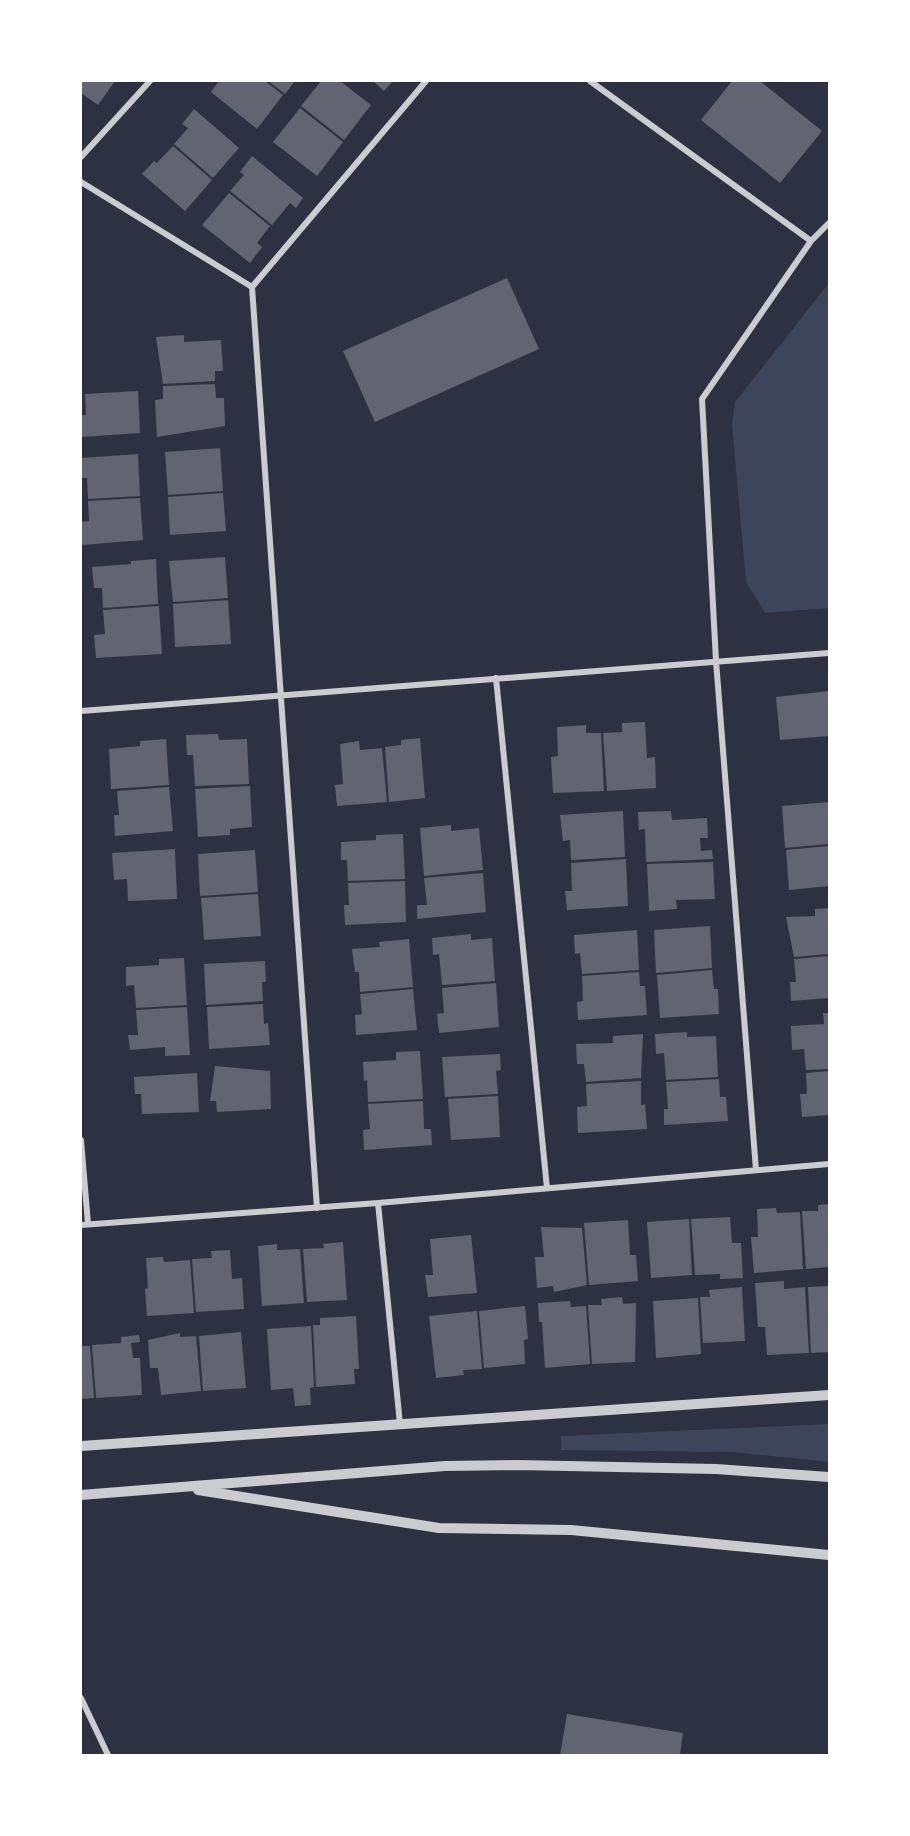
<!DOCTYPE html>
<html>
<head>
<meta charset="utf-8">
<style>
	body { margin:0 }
	#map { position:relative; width:910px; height:1836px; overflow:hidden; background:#2d3142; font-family:"Fira Sans Condensed",sans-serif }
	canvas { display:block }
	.frame { position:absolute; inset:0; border:82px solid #fff; pointer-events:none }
</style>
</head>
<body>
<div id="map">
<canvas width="910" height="1836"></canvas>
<div class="frame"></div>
</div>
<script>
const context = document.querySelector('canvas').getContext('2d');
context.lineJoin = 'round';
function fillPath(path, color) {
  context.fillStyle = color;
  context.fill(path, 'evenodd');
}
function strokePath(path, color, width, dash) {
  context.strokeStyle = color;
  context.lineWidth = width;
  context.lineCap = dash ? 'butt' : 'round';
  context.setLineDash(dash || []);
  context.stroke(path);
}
fillPath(new Path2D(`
	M829 283V608L765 613 746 582 732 424 735 402Z
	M829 1424V1462L733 1452 561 1450V1436Z`), '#3c4559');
fillPath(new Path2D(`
	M81 81H115L98 105 81 93Z
	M219 81H265L283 95 257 129 211 92Z
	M268 81H295L285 94Z
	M321 81H340L371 105 344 140 301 106Z
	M373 81H393L384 91Z
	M732 81H760L822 131 780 183 701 120Z
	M300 108 343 142 317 176 273 142Z
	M194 109 239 148 213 178 174 144 188 128 182 124Z
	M173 146 212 180 185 211 142 174 154 161 157 163Z
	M252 156 303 198 296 208 290 203 272 225 230 191 244 175 240 172Z
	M229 193 270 226 257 243 262 247 250 263 202 225Z
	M507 278 539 349 375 422 343 351Z
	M184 335V342L221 340 223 371H215V381L163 384 156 337Z
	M215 384 216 398H224L225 426 157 437 155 400 163 399V386Z
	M138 391 140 433 81 437V415H86L85 394Z
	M220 448 223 491 168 495 165 452Z
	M138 454 140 496 88 499 87 478H81V458Z
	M223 493 226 531 170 535 168 497Z
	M140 498 143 540 82 545 81 522 89 521 88 501Z
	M225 557 228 598 173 602 169 561Z
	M156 559 158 604 103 608 102 588H94L92 567 131 564V561Z
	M228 600 231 644 175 647 173 604Z
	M159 606 162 654 96 658 94 635 105 634 103 610Z
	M829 691V736L780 740 776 697Z
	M645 722 647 758 655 757 656 788 607 791 603 733 622 732V723Z
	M586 725V733H601L604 791 553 793 551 757 558 756 557 727Z
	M218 734 219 740 247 739 249 784 195 786 193 755H187L186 735Z
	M420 738 425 798 389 802 385 747 401 745V740Z
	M166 739 169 785 111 789 109 749 140 746V741Z
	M359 741 360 750 382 748 387 802 337 806 335 785 343 784 340 744Z
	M250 786 252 827 230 829V835L198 837 195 789Z
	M169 787 173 831 115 836 114 815H119L117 791Z
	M829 802V844L785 848 782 806Z
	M623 811 625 857 571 860 570 840 563 841 560 815Z
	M671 811 672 820 707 818 708 838H700L701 851 712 850 713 859 646 862 645 829 639 830 638 812Z
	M451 825V831L479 828 483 870 424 876 420 828Z
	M403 834 405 879 348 881 347 860H341V842L376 840V835Z
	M829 846V886L789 890 786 850Z
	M175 849 177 899 128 901 127 879 114 880 112 853Z
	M255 850 258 892 200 896 198 854Z
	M626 859 628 906 567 910 565 891H572L571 863Z
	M713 862 715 899 676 900 677 909 649 911 647 864Z
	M483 873 486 912 417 919V905H427L424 878Z
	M405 881 406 922 345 925 344 905H349L348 883Z
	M258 894 261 936 204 940 201 898Z
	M829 908V954L794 957 786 917 815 916V909Z
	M710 926 712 968 656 973 654 930Z
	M637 930 639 970 582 974 580 953 575 954 574 935Z
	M471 934V940L492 938 495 981 442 985 439 954 433 955 432 938Z
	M409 939 413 987 360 992 359 972H355L352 949 380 947 379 942Z
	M829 956V998L791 1001 790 982H796L794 959Z
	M184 958 187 1005 136 1008 134 985 126 986V967L159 965V959Z
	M265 961 266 982H262L263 1001 206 1005 204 964Z
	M712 970 714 989H718L719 1014 660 1018 657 975Z
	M639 972 640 986H645L647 1015 578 1020 577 1002 583 1001 582 976Z
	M496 983 499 1027 439 1033 437 1014 444 1013 442 988Z
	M413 989 417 1030 356 1035 355 1015 362 1014 360 994Z
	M263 1004 264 1024 268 1023 270 1045 209 1049 207 1007Z
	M187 1007 190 1055 165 1056V1047L130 1050 128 1035H138L136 1010Z
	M823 1013H829V1069L806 1070 804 1049 792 1050 791 1026 824 1024Z
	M687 1032V1037L716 1036 718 1077 666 1080 664 1053 656 1054 655 1034Z
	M643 1034 641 1078 586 1082 584 1064H577L576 1044 613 1043V1036Z
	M420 1051 423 1099 368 1102 367 1080 364 1081 363 1062 396 1060V1052Z
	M500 1054 501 1070 496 1071 498 1094 445 1097 442 1057Z
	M215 1066 270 1071 271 1109 217 1112 216 1101H210Z
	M829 1071V1115L802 1117 800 1094H807L806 1073Z
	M197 1073 199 1112 142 1114 141 1094H135L134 1077Z
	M719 1079 720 1097H726L728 1121 664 1125V1109H668L666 1082Z
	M641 1081V1105L645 1104 647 1129 578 1133 577 1107 587 1106 586 1084Z
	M498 1096 500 1137 451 1140 448 1099Z
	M423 1101 424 1129H431L432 1145 364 1150 363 1130 370 1129 368 1104Z
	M829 1204V1267L806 1269 802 1211H818V1205Z
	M776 1208 777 1213 800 1212 803 1269 754 1273 751 1237H758L757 1209Z
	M730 1217 732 1243H741L743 1278 720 1279V1274L695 1275 691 1219Z
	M689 1219 692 1275 651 1278 647 1222Z
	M628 1220 630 1255H636L638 1281 589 1285 584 1223Z
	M541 1227 582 1228 587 1285 554 1292 553 1286 537 1288 535 1257H544Z
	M471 1235 477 1293 428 1297 425 1275H433L430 1239Z
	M343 1242 347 1300 307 1302 303 1249 324 1248 323 1244Z
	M277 1244V1250L300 1249 304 1303 262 1306 258 1246Z
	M230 1250 232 1279 242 1278 244 1309 196 1312 192 1259 212 1258 211 1251Z
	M163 1257 164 1262 190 1260 194 1313 147 1316 145 1289 148 1288 146 1258Z
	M784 1281V1289L805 1287 809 1353 767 1355 765 1327H758L755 1283Z
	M829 1286V1352L811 1353 808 1287Z
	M742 1287 745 1341 703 1343 700 1297H710L709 1290Z
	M622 1297 623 1304 636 1303 635 1362 592 1364 588 1305H602L601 1299Z
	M698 1298 701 1354 656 1358 653 1301Z
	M570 1301 571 1307 586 1306 590 1364 545 1368 542 1322H539L538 1303Z
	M525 1306 528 1339 524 1340 525 1364 484 1368 479 1311Z
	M477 1311 482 1369 463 1370 464 1375 436 1378 429 1316Z
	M356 1316 359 1369H354L355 1384 316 1387 313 1325H320V1318Z
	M311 1326 314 1387 310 1388 311 1405 295 1406 293 1388 271 1390 267 1329Z
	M241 1332 246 1388 203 1391 199 1336Z
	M180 1333V1337L196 1336 201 1391 161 1395 158 1368H150L148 1340Z
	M139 1335 140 1342 131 1343 133 1358H140L142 1395 96 1398 92 1345 121 1343V1337Z
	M81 1346H90L94 1398 81 1399Z
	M567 1714 683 1733 680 1755H560Z`), '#626471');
strokePath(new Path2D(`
	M590 81 811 241
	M81 157 150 81
	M81 182 252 287
	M496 678 547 1188
	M81 711 829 653
	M81 1140 88 1224
	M756 1170 716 661 702 399 811 241 829 223
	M378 1203 400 1424
	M317 1208 252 287 426 81
	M81 1225 378 1203 829 1164
	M81 1698 108 1755`), '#caccd0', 6);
strokePath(new Path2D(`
	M81 1446 829 1395
	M198 1490 439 1528 571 1530 829 1555
	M81 1495 445 1466 518 1465 716 1469 829 1477`), '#caccd0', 10);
</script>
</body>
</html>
